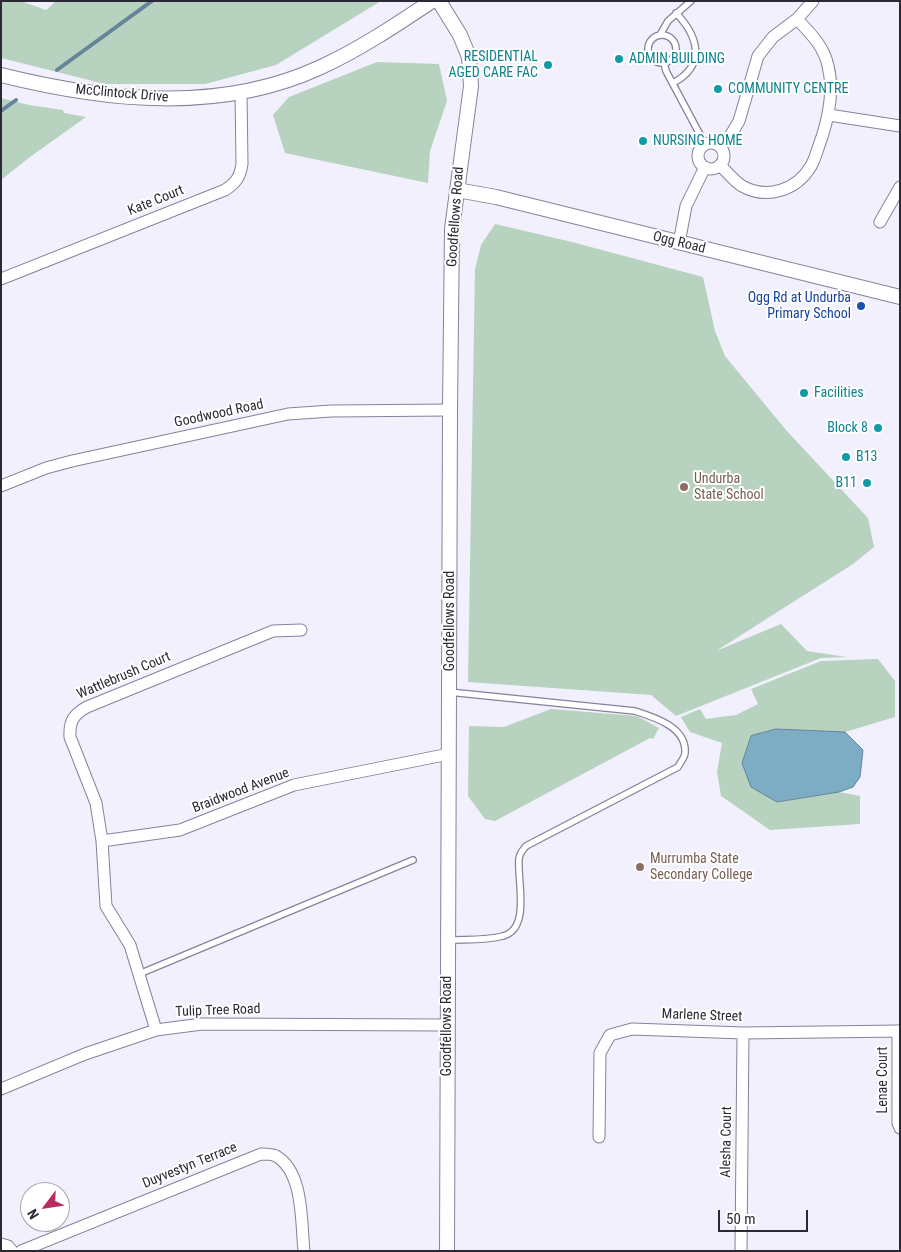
<!DOCTYPE html>
<html>
<head>
<meta charset="utf-8">
<style>
	body { margin:0 }
	#map { position:relative; width:901px; height:1252px; overflow:hidden; background:#f2f0fd; font-family:"Roboto Condensed",sans-serif }
	canvas { display:block }
	.frame { position:absolute; inset:0; border:2px solid #2b2935; pointer-events:none }
	.north { position:absolute; left:20px; top:1182px; width:50px; height:50px; box-sizing:border-box; background:#fff; border:1px solid #aaa9ae; border-radius:50%; rotate:239deg; font-size:14px; font-weight:700; line-height:20px; text-align:center; color:#2b2935 }
	.north::after { content:''; display:block; margin:auto; width:18px; height:22px; background:#b82c62; clip-path:polygon(50% 0,100% 100%,50% 72%,0 100%) }
	.scale { position:absolute; left:718px; top:1210px; width:90px; height:22px; box-sizing:border-box; border:2px solid #2b2935; border-top:0; padding-left:6px; font-size:15px; line-height:18px; white-space:nowrap; color:#2b2935; -webkit-text-stroke:4px #fff; paint-order:stroke }
</style>
</head>
<body>
<div id="map">
<canvas width="901" height="1252"></canvas>
<div class="frame"></div>
<div class="north">N</div>
<div class="scale">50 m</div>
</div>
<script>
const context = document.querySelector('canvas').getContext('2d');
context.lineJoin = 'round';
function fillPath(path, color) {
  context.fillStyle = color;
  context.fill(path, 'evenodd');
}
function strokePath(path, color, width, dash) {
  context.strokeStyle = color;
  context.lineWidth = width;
  context.lineCap = dash ? 'butt' : 'round';
  context.setLineDash(dash || []);
  context.stroke(path);
}
function drawText(font, color, halo, rows, align = 'center') {
  context.font = font + ' "Roboto Condensed",sans-serif';
  context.lineWidth = 4;
  context.setLineDash([]);
  context.textBaseline = 'middle';
  context.strokeStyle = halo;
  context.fillStyle = color;
  for (const [text, x, y, turn = 0] of rows) {
    context.save();
    context.translate(x, y);
    context.rotate((+turn || 0) * Math.PI / 180);
    context.textAlign = isNaN(turn) ? turn : align;
    if (halo) context.strokeText(text, 0, 0);
    context.fillText(text, 0, 0);
    context.restore();
  }
}
fillPath(new Path2D(`
	M1 1H21L46 10 56 1H381L276 65 205 84H105L1 58Z
	M377 62 439 64 447 101 430 151 428 183 285 153 273 115 289 97Z
	M1 98 29 105 63 110 64 113 86 117 30 157 1 180Z
	M495 224 572 242 703 277 715 331 725 356 786 430 868 518 874 547 853 564 716 651 781 624 807 651 847 657 821 658 676 716 651 695 468 682 475 269 481 245Z
	M878 659 895 681V717L845 732 776 729 777 802 839 792 860 796V824L770 830 721 796 717 772 722 743 690 732 681 717 700 709 706 719 736 715 758 704 751 689 821 661Z
	M551 709 637 716 659 728 653 739 650 738 495 821 485 819 468 796 469 726 504 727Z`), '#b7d2bf');
const water = new Path2D(`
	M776 729 845 732 863 750 860 777 853 787 839 792 777 802 751 787 742 763 751 736Z`);
fillPath(water, '#7dacc5');
strokePath(water, '#64859a', 1);
strokePath(new Path2D(`
	M57 70 152 1
	M1 111 16 100`), '#64859a', 4);
const service = new Path2D(`
	M648 49a14 14 0 1 1 28 0a14 14 0 1 1-28 0Z
	M660 35 668 21 691 1
	M664 63 666 71 705 144
	M673 83C707 65 698 36 676 13
	M448 940C466 939 485 941 503 936 531 929 517 880 519 859 519 854 523 850 526 846L678 767C680 763 685 757 685 753 687 727 654 717 635 711L449 692
	M139 974 413 860`);
const minor = new Path2D(`
	M797 19 813 1
	M829 115 900 126
	M698 156a13 13 0 1 1 26 0a13 13 0 1 1-26 0Z
	M720 146 729 138 739 121 758 56 773 37 797 19C810 33 824 46 828 66 834 89 829 115 822 137 818 147 816 157 811 166 797 190 767 200 742 186 734 181 727 172 720 165
	M880 222 900 187
	M679 243 686 206 705 167
	M1 279 225 190C236 183 240 177 242 164L241 92
	M1 486 46 468 72 461 288 414 331 411 450 410
	M102 841 180 830 294 785 449 754
	M156 1030 130 945 106 906 102 841 96 803 70 737C69 721 74 714 87 707L273 631 301 630
	M898 1031V1123L900 1128
	M1 1089 85 1054 156 1030 202 1024 447 1025
	M599 1137 600 1053 610 1035 632 1029 743 1033 900 1031
	M1 1244 8 1246 12 1251
	M21 1251 261 1154C266 1154 272 1154 276 1156 304 1172 301 1223 304 1251
	M741 1251 743 1033`);
const tertiary = new Path2D(`
	M439 1 460 35 469 57 471 86 452 229 450 410 447 1251
	M1 75C106 101 220 114 321 67 360 49 396 25 432 1
	M457 190 496 197 900 297`);
strokePath(service, '#86819d', 8);
strokePath(minor, '#86819d', 13);
strokePath(tertiary, '#86819d', 16);
strokePath(service, '#fff', 5.5);
strokePath(minor, '#fff', 11);
strokePath(tertiary, '#fff', 14);
for (const [x, y, r, color] of [
	[619,59,5,"#0f9aa8"],
	[548,65,5,"#0f9aa8"],
	[718,89,5,"#0f9aa8"],
	[643,141,5,"#0f9aa8"],
	[861,306,5,"#1a4fb4"],
	[804,393,5,"#0f9aa8"],
	[878,428,5,"#0f9aa8"],
	[846,457,5,"#0f9aa8"],
	[867,483,5,"#0f9aa8"],
	[684,487,5,"#8d6e63"],
	[640,867,5,"#8d6e63"]
]) {
  const dot = new Path2D();
  dot.arc(x, y, r, 0, 2 * Math.PI);
  context.fillStyle = color;
  context.fill(dot);
  strokePath(dot, '#fff', 2);
}
drawText('14px', '#0d838f', '#fff', [
	["RESIDENTIAL",538,57,"right"],
	["AGED CARE FAC",538,73,"right"],
	["ADMIN BUILDING",629,59],
	["COMMUNITY CENTRE",728,89],
	["NURSING HOME",653,141],
	["Facilities",814,393],
	["Block 8",868,428,"right"],
	["B13",856,457],
	["B11",857,483,"right"]
], 'left');
drawText('14px', '#2b2935', '#fff', [
	["McClintock Drive",122,94,5],
	["Kate Court",156,201,-22],
	["Goodfellows Road",456,217,-86],
	["Ogg Road",679,243,14],
	["Goodwood Road",219,414,-12],
	["Goodfellows Road",450,621,-90],
	["Wattlebrush Court",124,676,-23],
	["Braidwood Avenue",241,791,-21],
	["Tulip Tree Road",218,1011,-2],
	["Marlene Street",702,1016,2],
	["Goodfellows Road",447,1026,-90],
	["Lenae Court",883,1080,-90],
	["Alesha Court",727,1142,-89],
	["Duyvestyn Terrace",190,1166,-22]
]);
drawText('14px', '#164399', '#fff', [
	["Ogg Rd at Undurba",851,298],
	["Primary School",851,314]
], 'right');
drawText('14px', '#785e54', '#fff', [
	["Undurba",694,479],
	["State School",694,495],
	["Murrumba State",650,859],
	["Secondary College",650,875]
], 'left');
</script>
</body>
</html>
